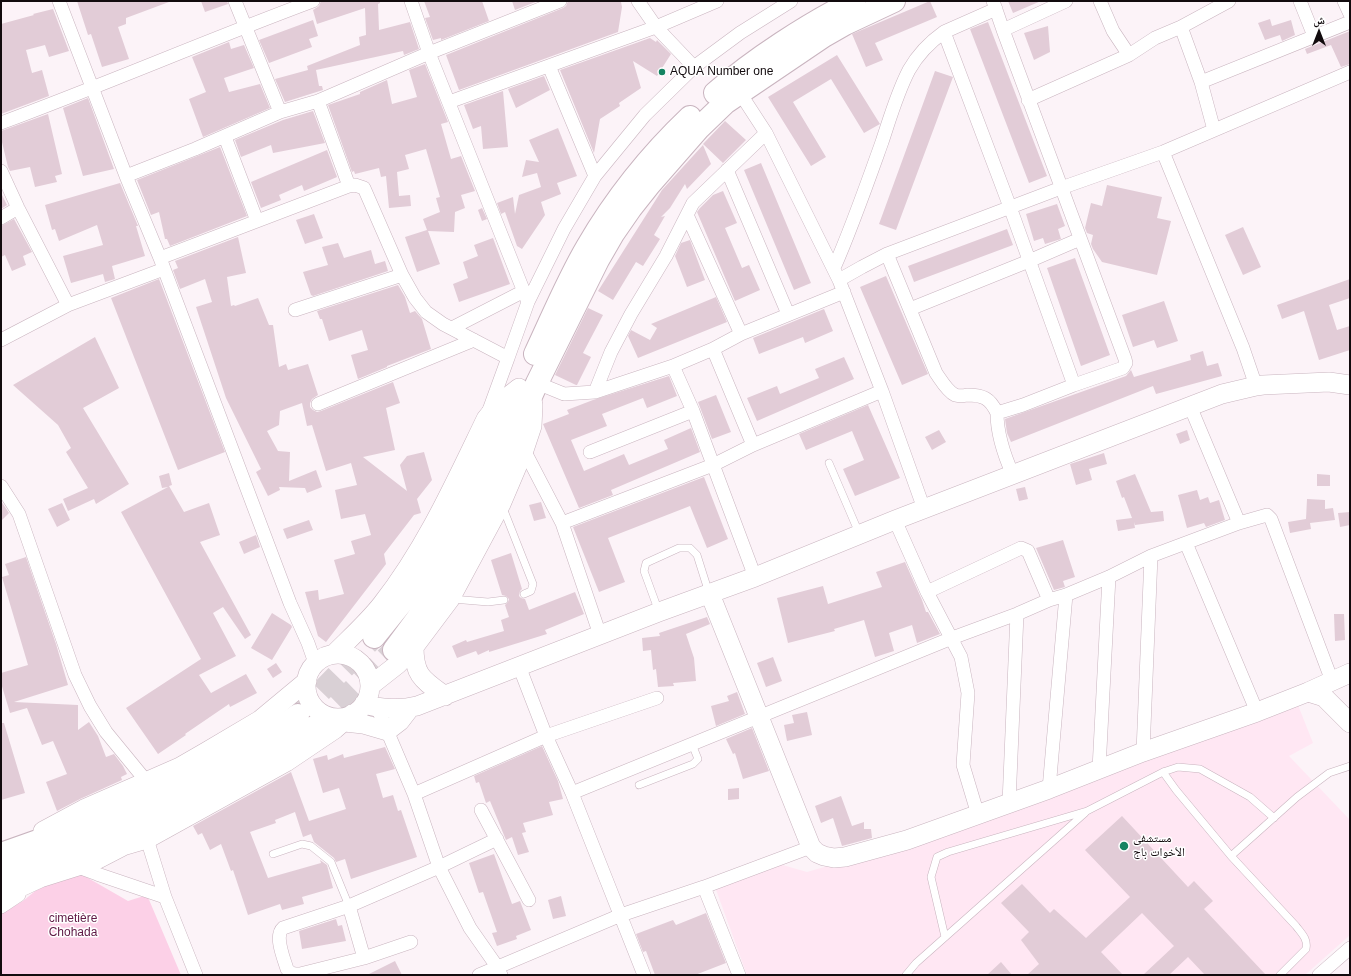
<!DOCTYPE html>
<html>
<head>
<meta charset="utf-8">
<style>
	body { margin:0 }
	#map { position:relative; width:1351px; height:976px; overflow:hidden; background:#fcf3f8; font-family:Helvetica,"Noto Naskh Arabic",sans-serif }
	canvas { display:block }
	.frame { position:absolute; inset:0; border:2px solid #120b0e; pointer-events:none }
	.north { position:absolute; left:1299px; top:12px; width:40px; height:40px; -webkit-text-stroke:3px #fff; paint-order:stroke; rotate:0deg; font-size:11px; font-weight:700; line-height:16px; text-align:center; color:#120b0e }
	.north::after { content:''; display:block; margin:auto; width:14px; height:18px; background:#120b0e; clip-path:polygon(50% 0,100% 100%,50% 72%,0 100%) }
</style>
</head>
<body>
<div id="map">
<canvas width="1351" height="976"></canvas>
<div class="frame"></div>
<div class="north">ش</div>
</div>
<script>
const context = document.querySelector('canvas').getContext('2d');
context.lineJoin = 'round';
function fillPath(path, color) {
  context.fillStyle = color;
  context.fill(path, 'evenodd');
}
function strokePath(path, color, width, dash) {
  context.strokeStyle = color;
  context.lineWidth = width;
  context.lineCap = dash ? 'butt' : 'round';
  context.setLineDash(dash || []);
  context.stroke(path);
}
function drawText(font, color, halo, rows, align = 'center') {
  context.font = font + ' Helvetica,"Noto Naskh Arabic",sans-serif';
  context.lineWidth = 3;
  context.setLineDash([]);
  context.textBaseline = 'middle';
  context.strokeStyle = halo;
  context.fillStyle = color;
  for (const [text, x, y, turn = 0] of rows) {
    context.save();
    context.translate(x, y);
    context.rotate((+turn || 0) * Math.PI / 180);
    context.textAlign = isNaN(turn) ? turn : align;
    if (halo) context.strokeText(text, 0, 0);
    context.fillText(text, 0, 0);
    context.restore();
  }
}
fillPath(new Path2D(`
	M1296 700 1313 743 1289 756 1350 820V935L1305 975H747L715 887 779 864 807 872 960 828Z`), '#ffe7f3');
fillPath(new Path2D(`
	M81 874 128 901 147 895 181 975H1V914L23 901 45 883Z`), '#fcd0e7');
fillPath(new Path2D(`
	M77 1H169V2L126 18V24L118 27 129 59 102 67 91 34 88 35Z
	M201 1H227L228 4 205 12Z
	M321 1H380V3L378 4 379 30 410 22 419 49 404 55 403 51 316 70 319 86H322L323 90 285 102 275 79 308 70 307 66 360 45 359 37 366 35 365 8 317 24 313 10 319 6Z
	M424 1H482L489 21 441 40V38L433 40 425 18 430 17Z
	M512 1H538L515 10Z
	M568 1H613L621 2 622 7 618 32 459 90 446 55 563 8 566 6Z
	M930 1 937 17 875 43 883 60 866 67 852 34Z
	M1008 1H1041L1013 13Z
	M53 9 69 51 49 57 45 45 26 50 32 73 42 70 49 96 1 114V24L34 15 33 14Z
	M1270 19 1272 26 1291 20 1295 35 1282 41 1280 35 1265 40 1258 23Z
	M313 20 318 36 309 39 312 47 269 63 259 40Z
	M988 22 1047 176 1029 183 970 29Z
	M1048 26 1050 52 1034 60 1024 33Z
	M1350 31V64L1341 67 1331 45 1307 54 1305 49Z
	M650 38 656 42 657 40 671 54 657 76 633 61 641 88 619 103 620 106 600 119 594 153 560 70Z
	M229 42 231 49 244 45 254 68 224 78 229 92 260 84 270 108 203 137 189 99 206 92 192 57Z
	M837 55 880 124 864 133 831 79 793 102 826 157 811 166 768 97Z
	M425 64 448 122 441 124 451 159 461 156 475 191 461 195 465 208 455 212 454 232 428 231 440 264 417 272 405 237 427 230 423 219 440 212 436 198 440 197 426 149 405 155 409 169 397 172 399 196 410 195 411 206 389 208 386 176 381 177 379 168 355 174 354 171 352 172 328 105 360 94V92L387 80 392 104 417 97 409 70Z
	M935 71 953 77 896 230 879 224Z
	M544 76 550 90 516 108 508 89Z
	M503 91 508 147 483 149 481 126 473 129 464 105Z
	M88 98 114 169 83 176 63 108Z
	M313 111 325 143 273 153 271 145 241 157 235 140 283 120Z
	M48 114 62 174 55 176 57 182 35 187 30 167 10 171 8 167 1 138V131Z
	M725 121 746 140 723 163 703 144Z
	M558 128 577 176 557 183 561 194 541 202 545 215 522 249 517 246 505 212 501 214 497 203 513 197 515 214 519 195 541 187 537 173 522 177 526 160 539 162 529 140Z
	M703 145 711 164 687 189 685 184 670 208 661 217 665 216 654 235 660 239 643 266 636 262 613 300 598 291 662 190Z
	M220 147 247 216 170 246 167 239H165L159 212 151 215 137 180Z
	M327 150 337 177 304 191 302 185 279 195 281 200 261 208 251 182Z
	M761 163 811 283 794 290 744 170Z
	M120 183 138 226H136L145 256 112 266 115 279 105 282 103 274 71 283 63 256 103 245 97 225 59 241 55 229 52 230 45 205Z
	M1107 185 1162 197 1157 218 1171 221 1157 275 1102 262 1093 249 1091 244 1093 235 1087 233 1085 228 1091 203 1102 206Z
	M723 191 737 223 725 228 742 268 749 265 760 290 735 301 697 212 700 208 713 195Z
	M1 193 7 205 1 209Z
	M1057 204 1065 226 1058 229 1061 239 1045 244 1043 238 1034 241 1026 214Z
	M482 208 487 219 482 221 478 210Z
	M314 214 323 238 305 244 296 220Z
	M14 219 32 252 23 256 26 265 12 271 5 255 1 257V226Z
	M1243 227 1261 267 1243 275 1225 235Z
	M1007 229 1013 245 914 282 908 266Z
	M238 237 246 273 227 277 231 306 234 305 235 306 258 298 269 325H273L279 367 286 364 288 370 308 364 318 395 312 399 310 403V407L313 410 317 412 321 411 393 382 400 403 386 408 395 450 363 457 407 491 400 465 407 456 424 452 432 480 417 499 421 513 414 515 384 554 386 564 326 642 318 636 305 592 318 590 319 600 344 594 334 560 355 554 351 541 371 535 365 514 341 519 335 490 357 485 351 463 326 471 312 425 307 426 302 403 280 411 279 425 267 431 278 451 290 452 289 481 316 470 322 487 307 493 305 488 279 487 280 490 268 496 256 472 261 469 226 398 196 307 212 302 205 279 180 289 173 270 178 268 175 261Z
	M493 238 510 284 459 302 453 284 468 278 463 262 478 256 474 245Z
	M690 240 705 280 687 287 675 256 681 243Z
	M338 243 344 258 371 250 375 264 385 261 388 271 313 296 311 295 303 272 328 265 322 247Z
	M1075 258 1110 355 1081 366 1047 268Z
	M886 276 928 374 902 385 860 287Z
	M159 279 225 452 178 470 111 298Z
	M1350 279V298L1329 305 1337 330 1350 326V350L1319 360 1304 311 1282 319 1277 305Z
	M398 285 405 297 410 313 415 311 422 319 431 349 387 366V367L358 379 351 355 368 350 362 330 329 341 322 319H320L317 311Z
	M716 297 727 322 638 358 628 336 631 330 650 340 657 328 651 324Z
	M1164 301 1178 341 1157 348 1154 340 1133 347 1122 315Z
	M588 308 603 315 583 353 591 357 577 385H576L555 375Z
	M824 309 833 331 805 343 803 337 759 354 753 338Z
	M95 337 119 388 83 408 129 484 96 504 94 499 68 511 63 499 88 488 66 452 71 448 58 425 13 385Z
	M1203 351 1207 366 1218 363 1222 376 1156 394 1153 386 1011 442 1007 433 1005 419 1126 376 1131 370 1134 377 1191 360 1190 355Z
	M844 357 854 379 757 421 747 398 777 386 780 394 819 378 815 369Z
	M669 376 677 396 647 408 643 398 602 414 607 426 571 440 584 471 624 454 629 465 668 449 664 440 691 428 700 452 611 490 613 495 579 508 543 424 569 414 567 410 593 400Z
	M716 395 731 432 712 439 698 402Z
	M868 405 900 478 855 496 843 469 864 460 852 431 806 450 799 434Z
	M939 430 946 442 932 450 925 437Z
	M1187 430 1190 440 1180 444 1176 434Z
	M1104 453 1107 464 1089 469 1092 480 1076 485 1070 464Z
	M169 473 172 485 169 486 184 512 209 503 220 535 200 542 251 635 245 639 223 607 213 613 236 656 199 675 211 693 246 674 257 693 230 707 229 704 185 734 186 735 158 754 126 708 201 659 121 512 168 487 162 488 159 476Z
	M1135 474 1151 512 1163 511 1164 521 1135 525 1134 522 1135 528 1118 531 1116 520 1132 518 1124 497 1122 498 1116 481Z
	M1317 474 1330 475V486H1317Z
	M704 477 728 539 707 548 690 506 608 538 625 582 599 592 573 527Z
	M1025 487 1028 499 1019 501 1016 489Z
	M1197 490 1200 500 1208 497 1210 503 1219 500 1225 520 1206 527 1204 523 1187 528 1178 495Z
	M1307 499 1325 500V509L1333 508 1335 520 1310 523 1311 529 1290 533 1288 522 1306 519Z
	M1 501 9 513 1 521Z
	M541 502 546 518 534 521 529 505Z
	M62 503 70 520 57 527 48 509Z
	M1350 512V525L1340 527 1338 513Z
	M309 520 313 530 287 539 283 529Z
	M256 535 260 547 244 554 239 542Z
	M1063 540 1075 577 1063 581 1065 587 1054 590 1036 548Z
	M511 553 522 589 520 591 519 596 521 598 525 599 529 610 575 592 584 614 545 630 547 634 489 652V650L478 655 476 651 457 658 452 646 466 640 467 642 504 631 501 620 509 617 505 605 508 602 509 599 506 596 502 595 491 560Z
	M26 557 56 644 68 685 14 702 78 705V730L89 722 98 736 106 757 114 754 123 766 127 774 121 777 122 780 80 799 57 811 46 782 67 774 53 741 42 745 27 708 10 713 1 683V673L28 665 2 577 9 575 5 564Z
	M905 562 922 600 926 612H928L940 634 917 643 912 625 889 633 894 651 875 657 864 620 834 629 835 631 788 643 777 598 823 586 828 604 882 587 876 572Z
	M272 613 291 625 292 627 272 660 251 648Z
	M1334 614H1344L1345 640 1335 641Z
	M707 617 710 624 686 634 694 658 696 681 673 683 674 686 658 687 656 669 653 670 651 650 643 651 642 638 660 636 659 633Z
	M773 657 782 681 766 687 757 663Z
	M276 663 282 672 273 678 267 669Z
	M737 692 745 714 716 726 711 706 729 701 727 696Z
	M807 712 812 735 787 741 784 725 794 723 792 715Z
	M1 723H4L25 793 1 800Z
	M752 728 769 771 743 779 735 753 733 754 726 739Z
	M542 746 558 781 563 799 549 802 553 815 523 823 526 832 522 833 529 852 518 855 512 837 506 840 490 801 486 803 479 782 476 783 474 776Z
	M385 747 395 769 376 774 383 798 393 795 398 811 401 810 417 857 351 879 345 859 336 862 334 858 314 842 311 834 303 837 295 812 275 820 276 823 250 832 268 878 321 863 320 860 327 865 333 888 302 897 304 904 282 910 280 904 248 915 233 870 231 871 221 844 210 850 202 833 198 835 193 826 291 772 309 821 346 809 339 788 323 793 313 759 327 755 328 760 343 754 344 758Z
	M739 788V799L728 800V789Z
	M841 796 852 826 864 822V829H871L872 838 842 846 833 818 821 823 815 806Z
	M1122 816 1188 887 1194 881 1213 901 1204 909 1266 975H1205L1188 957 1169 975H1143L1174 946 1142 913 1101 952 1123 975H1027L1039 964 1021 940 1029 932 1001 903 1022 884 1050 913 1054 909 1086 938 1130 897 1085 850Z
	M494 854 512 904 520 901 531 930 516 936 517 939 497 946 492 933 497 932 483 892 479 893 469 863Z
	M561 896 566 916 553 919 548 900Z
	M706 913 726 963 695 975H655L646 951 643 952 636 934 673 920 676 925Z
	M336 919 338 926 342 925 346 941 302 949 299 931Z
	M395 961 402 975H367Z
	M1001 962 1012 975H987Z`), '#e2ccd7');
strokePath(new Path2D(`
	M298 715 374 637
	M314 727 394 650`), '#d9d0d5', 22, [22, 11]);
const lane = new Path2D(`
	M829 463 859 533
	M503 508 533 584 531 591 524 594
	M452 599 488 602 504 600
	M659 612 644 571 646 563 679 548H690L697 555 709 593
	M1163 772 1176 790 1231 856 1296 926C1302 934 1308 939 1306 949L1280 975
	M639 785 693 764 698 759 692 744
	M273 854 302 844 311 846 331 862 349 906
	M1231 856 1297 797 1329 773 1350 766
	M945 937 931 877 937 857 948 852 1087 811 1163 772 1178 767 1200 769 1250 797 1274 818
	M906 975 916 963 1085 813`);
const street = new Path2D(`
	M59 1 126 176 160 258 290 603 308 643 315 663
	M235 1 280 112
	M411 1 429 53 528 302
	M638 1 656 27 717 1
	M993 1 1003 30 1125 359 1126 363 1123 368 1074 385
	M1100 1 1113 31 1129 55 1155 38 1181 27
	M1300 1 1314 36
	M1344 1 1350 14
	M1003 30 1066 1
	M549 66 595 176
	M1201 82 1350 22
	M1028 100 1129 55
	M318 101 349 186
	M449 102 656 27 694 67
	M1 123C106 84 208 40 313 1
	M1214 130 1201 82 1181 27 1229 1
	M766 133 839 280 882 391 924 509
	M225 137 257 221
	M1163 152 1243 348 1256 386
	M727 170 788 314
	M1 171 18 208 68 305
	M126 176 195 149 280 112 318 101 429 53 560 1
	M687 215 741 334
	M1 218 18 208
	M887 254 936 373C941 380 947 391 955 395 959 396 963 396 967 395 983 395 990 398 997 413L1023 405 1074 385 1010 207 944 32 996 9
	M160 258 349 186 355 185 364 188 402 275 415 298 426 312 443 324 508 358 528 302 564 229 595 176 645 115 694 67 740 33 791 1
	M834 268C852 227 867 184 882 142 890 118 897 93 909 70 918 54 930 42 944 32
	M839 280 862 267 887 254 1061 188 1163 152 1350 72
	M910 309 1029 261 1080 239
	M295 310 402 275
	M452 328 524 291
	M1 340 68 305 164 269
	M713 349 753 445
	M673 366 693 411 755 577
	M537 383 564 394 595 392 673 366 713 349 741 334 844 292
	M595 392 611 352 631 314 666 256 693 203 766 133 740 93
	M318 404 474 340
	M1190 406 1239 523
	M488 413 508 358
	M997 413C997 435 1004 455 1013 475
	M524 450 562 523 600 635
	M590 452 693 411
	M1 486 19 514 75 675 90 706 106 732 147 782
	M895 520 927 592 961 657 968 693 963 765 978 815
	M562 523 713 465 753 445 882 391
	M1186 543 1257 712
	M927 592 1021 548 1028 551 1049 600
	M519 666 546 736 572 793 644 975
	M377 707 414 794 439 867 470 928 498 968 501 975
	M1143 752 1151 556
	M1099 769 1109 577
	M1049 789 1066 595
	M572 793 952 638 1017 614 1049 600 1066 595 1109 577 1151 556 1239 523 1267 515 1271 519 1332 681
	M414 794 546 736 657 698
	M1009 803 1017 614
	M481 810 529 900
	M147 839 165 897 196 975
	M78 867 97 874 165 897
	M704 887 739 975
	M349 906 364 958
	M1 907 19 895
	M411 942 364 958 300 974C294 974 291 974 287 969 284 959 274 936 283 928L349 906 439 867 497 839
	M479 975 621 915 704 887 811 847
	M1319 975 1350 948`);
const secondary = new Path2D(`
	M710 594 811 847 817 853 824 856 834 858 845 857 907 840 1049 789 1143 752 1257 712 1308 692 1350 673
	M414 647C414 676 423 680 445 696
	M334 654C350 638 368 622 382 604 426 548 455 483 486 419 495 406 506 398 519 388
	M306 686a32 32 0 1 1 64 0a32 32 0 1 1-64 0Z
	M370 686 398 664 414 647 450 599 501 504 524 450 532 426 533 405 531 395
	M1308 692 1324 697 1350 723
	M364 704C380 709 401 710 417 706L659 612 755 577 895 520 1222 394 1256 386 1263 385 1329 382 1350 385
	M345 722 363 724 387 731 400 721 410 708
	M43 831 84 809 180 767 206 752 260 720 307 681
	M1 896 40 878 94 861 123 846 147 839 286 762 335 729 352 714`);
const highway = new Path2D(`
	M715 93C754 59 808 24 854 1
	M535 354C552 318 567 281 587 247 615 199 650 155 690 117
	M374 637 411 591 447 538 461 512 511 405
	M394 650 434 596 470 532 537 383 598 260 613 234 631 208 650 184 699 128 725 103 824 36 845 24 894 1
	M1 854 94 821 197 779 259 743 298 715
	M1 876 117 833 168 812 222 785 269 759 314 727`);
strokePath(lane, '#c9b4bf', 8);
strokePath(street, '#c9b4bf', 14);
strokePath(secondary, '#c9b4bf', 20);
strokePath(highway, '#c9b4bf', 24);
strokePath(lane, '#fff', 7);
strokePath(street, '#fff', 13);
strokePath(secondary, '#fff', 19);
strokePath(highway, '#fff', 22);
for (const [x, y, r, color] of [
	[662,72,4,"#148361"],
	[1124,846,5,"#148361"]
]) {
  const dot = new Path2D();
  dot.arc(x, y, r, 0, 2 * Math.PI);
  context.fillStyle = color;
  context.fill(dot);
  strokePath(dot, '#fff', 1.5);
}
drawText('12px', '#120b0e', '#fff', [
	["AQUA Number one",670,72],
	["مستشفى",1133,839],
	["الأخوات باج",1133,853]
], 'left');
drawText('12px', '#5f1945', '#fff', [
	["cimetière",73,919],
	["Chohada",73,933]
]);
</script>
</body>
</html>
